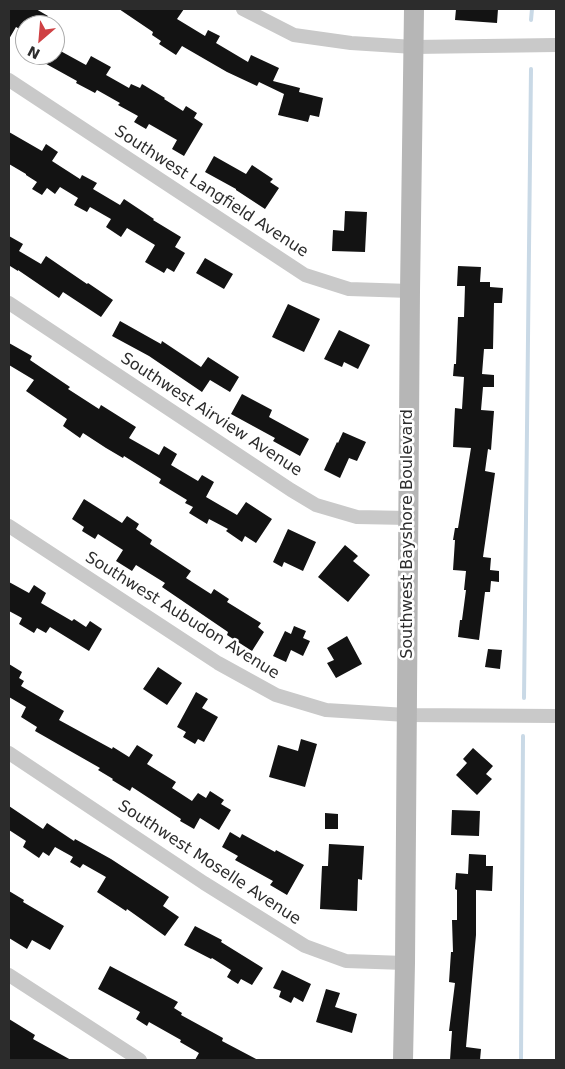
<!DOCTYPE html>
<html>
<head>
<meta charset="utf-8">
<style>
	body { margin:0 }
	#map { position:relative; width:565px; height:1069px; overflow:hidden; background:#fff; font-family:"DejaVu Sans",sans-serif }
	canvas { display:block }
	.frame { position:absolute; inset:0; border:10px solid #2c2c2c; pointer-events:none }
	.north { position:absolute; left:15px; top:15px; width:50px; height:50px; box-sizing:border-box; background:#fff; border:1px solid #ababab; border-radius:50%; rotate:207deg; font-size:14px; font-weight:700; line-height:20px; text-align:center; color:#2c2c2c }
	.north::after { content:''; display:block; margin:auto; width:18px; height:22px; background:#cf4144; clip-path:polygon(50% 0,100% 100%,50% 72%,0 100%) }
</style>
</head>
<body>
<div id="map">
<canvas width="565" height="1069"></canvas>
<div class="frame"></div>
<div class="north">N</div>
</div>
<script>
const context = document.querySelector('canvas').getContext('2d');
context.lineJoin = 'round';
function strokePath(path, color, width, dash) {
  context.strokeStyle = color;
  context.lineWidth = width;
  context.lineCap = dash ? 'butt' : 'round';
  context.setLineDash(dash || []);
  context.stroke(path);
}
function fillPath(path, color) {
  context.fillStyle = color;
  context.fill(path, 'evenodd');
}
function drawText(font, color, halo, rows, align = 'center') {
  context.font = font + ' "DejaVu Sans",sans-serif';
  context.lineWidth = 5;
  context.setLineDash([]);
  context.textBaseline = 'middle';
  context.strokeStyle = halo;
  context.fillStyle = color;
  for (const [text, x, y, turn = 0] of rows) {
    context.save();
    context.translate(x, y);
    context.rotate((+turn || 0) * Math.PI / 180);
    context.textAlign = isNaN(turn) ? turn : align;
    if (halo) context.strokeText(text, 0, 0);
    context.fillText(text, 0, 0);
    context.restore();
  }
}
strokePath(new Path2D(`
	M531 20 532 9
	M524 698 531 69
	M521 1060 523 736`), '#c9d9e6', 4);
fillPath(new Path2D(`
	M9 9H36L48 16 43 25H25V32L16 27 9 39Z
	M119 9H184L177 19 205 36 208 30 220 36 216 43 248 62 251 55 279 68 273 81 300 88 299 92 323 98 319 117 310 115 308 122 278 115 284 94 259 82 257 86 227 72 182 46 176 55 159 44 161 41 152 35 153 32Z
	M456 9H498L497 23 455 20Z
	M55 48 86 65 91 56 111 67 106 75 129 88 131 84 140 88 142 84 165 98 164 99 183 111 186 106 197 113 194 118 203 124 184 156 172 149 177 140 149 124 146 129 134 122 138 116 118 105 120 103 97 90 95 93 76 83 77 81 30 55H55Z
	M9 132 42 151 46 144 58 152 52 161 80 179 82 175 97 183 93 189 120 205 124 199 154 219 153 220 181 237 175 247 185 253 174 272 167 268 164 273 145 262 155 245 127 228 121 237 106 227 111 219 90 207 87 212 74 205 78 198 60 187 55 194 47 188 42 195 32 189 37 182 26 175V174L9 164Z
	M214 156 246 174 252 165 273 179 270 182 279 188 265 209 236 190V189L205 172Z
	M345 211 367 212 365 252 332 251 333 230 344 231Z
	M9 236 23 244 19 251 41 264 46 256 87 284 88 283 113 300 101 317 63 292 59 298 18 270V271L10 266 9 267Z
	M205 258 233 274 224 289 196 273Z
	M458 266 481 267 480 282H490V287L503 288 502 303H494L493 349H484L482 374 494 375V387H483L481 410 494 411 491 450 488 449 485 471 495 473 483 557 491 558 490 570 499 571V582L491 581 490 592H485L479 640 458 637 460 620H462L466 590H464L466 571 453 570 455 540H453L455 528H458L471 448 453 447 455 408 462 409 464 377 453 376 454 364H456L458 317H464L465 286H457Z
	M288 304 320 319 304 352 272 337Z
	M120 321 161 344 162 341 201 367 208 357 239 377 230 392 210 380 202 392 149 356 112 336Z
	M339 330 370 345 358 369 344 362 342 367 324 359Z
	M9 343 32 356 30 360 70 387 68 389 99 409 101 405 136 427 129 438 159 455 164 446 177 454 171 465 198 481 202 475 214 482 206 497 237 515 246 502 272 519 256 543 245 536 242 542 226 531 228 529 209 519 207 524 189 513 193 507 185 503 187 500 159 483 161 479 124 456 123 458 106 448 83 433 80 438 63 426 67 419 26 391 34 380 9 365Z
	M242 394 272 410 269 417 309 439 300 456 273 441 275 438 231 414Z
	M343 432 366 442 357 461 349 458 340 478 324 470 337 442 338 443Z
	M84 499 122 523 127 516 139 524 136 529 152 540 150 544 191 571 186 578 211 594 214 589 229 599 227 602 261 623 258 627 264 632 252 651 227 635 228 632 162 587 165 583 136 565 132 571 116 561 123 550 98 534 95 539 82 531 84 527 72 519Z
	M288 529 316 542 303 571 284 562 282 567 273 562Z
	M345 545 358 556 353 561 370 575 348 602 318 577Z
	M9 582 29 593 34 585 46 593 41 603 72 621 74 619 86 627 90 621 102 629 89 651 50 627 46 633 37 628 34 633 19 624 22 618 9 611Z
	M294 626 306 631 303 638 310 641 303 656 291 650 286 662 273 656 285 631 291 634Z
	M347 636 362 664 336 678 327 663 334 660 327 648Z
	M488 649 502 650 500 669 485 667Z
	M9 664 22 672 19 678 24 681 21 686 64 711 59 720 112 749 113 747 129 757 137 745 153 755 147 764 176 782 172 788 192 801 198 793 206 798 210 791 224 800 221 804 231 810 219 830 200 818 194 829 180 821 181 819 132 787 130 791 112 780 113 779 98 770 100 768 35 731 37 727 21 717 26 707 9 697Z
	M158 667 182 683 167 705 143 689Z
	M196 692 208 699 202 708 218 717 204 742 198 739 195 744 183 737 186 732 177 727Z
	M301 739 317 744 305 787 269 777 278 745 298 751Z
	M473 748 493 766 486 774 492 779 477 795 456 775 467 763 463 759Z
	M9 806 43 829 47 823 74 841 75 839 111 859 169 897 163 906 179 917 165 936 127 909 126 911 97 892 106 877 83 864 80 868 70 862 73 857 55 847 49 856 43 852 39 858 23 847 26 841 9 830Z
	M452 810 480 811 479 836 451 835Z
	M325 813 338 814V829H325Z
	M230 832 240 838 242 834 275 852 276 850 304 865 287 895 270 885 273 881 235 860 238 856 222 847Z
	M329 844 364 846 362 880 358 879 357 911 320 909 322 866H328Z
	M469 854 486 855V866H493L492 891 476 890V935L466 1047 481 1049 480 1060H450L452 1031H449L455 983 449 982 451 952H453L452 920H457V890L455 889 456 873 468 874Z
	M9 891 24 900 23 902 64 926 50 950 32 940 27 949 9 938Z
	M195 926 222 940 221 942 263 968 252 985 241 979 238 984 227 977 231 970 212 958 211 959 184 945Z
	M110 966 178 1002 174 1008 182 1013 181 1015 223 1038 222 1041 258 1060H195L199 1053 180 1042 181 1040 149 1022 147 1026 136 1019 140 1012 98 989Z
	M282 970 311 984 303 1002 294 997 291 1003 279 997 281 991 273 988Z
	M326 989 340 993 335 1007 357 1014 352 1033 316 1022Z
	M9 1019 35 1035 33 1039 71 1060H9Z`), '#131313');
strokePath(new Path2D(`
	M243 9 294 35 351 43 414 47 556 45
	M9 80 305 275 349 289 410 291
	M9 303 291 490 316 505 357 517 408 518
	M9 526 218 663 276 695 326 710 406 715 556 716
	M9 753 204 883 305 946 346 961 405 963
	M9 975 140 1060`), '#c9c9c9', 14);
strokePath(new Path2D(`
	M403 1060 405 963 410 291 414 9`), '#b6b6b6', 20);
drawText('16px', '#2c2c2c', '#fff', [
	["Southwest Langfield Avenue",211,192,33],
	["Southwest Airview Avenue",211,415,33],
	["Southwest Bayshore Boulevard",408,534,-90],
	["Southwest Aubudon Avenue",182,616,32],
	["Southwest Moselle Avenue",209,863,33]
]);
</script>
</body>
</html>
